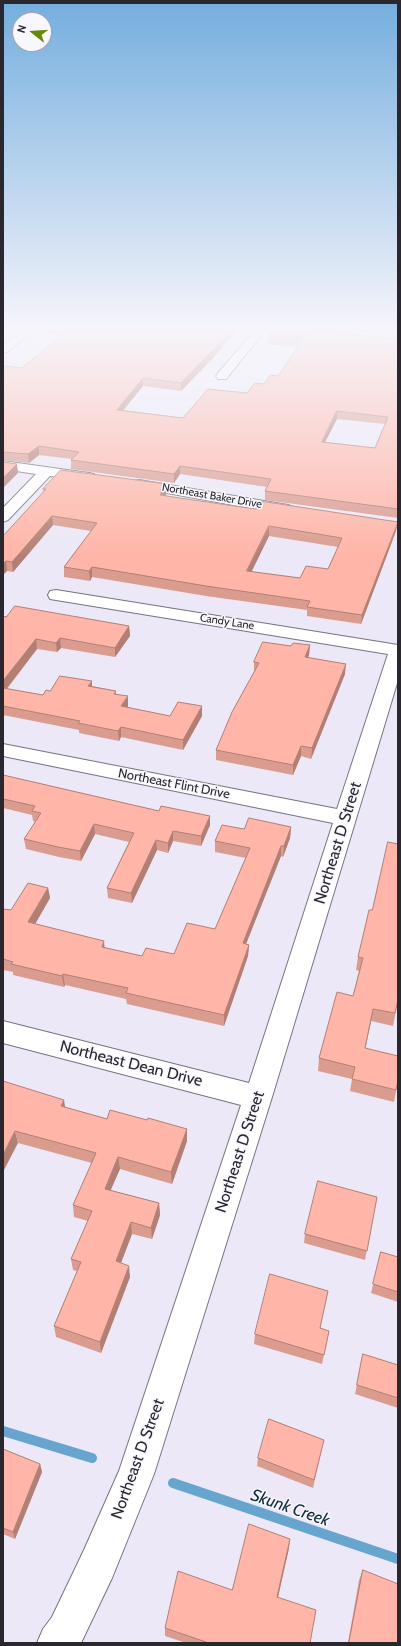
<!DOCTYPE html>
<html>
<head>
<meta charset="utf-8">
<style>
	body { margin:0 }
	#map { position:relative; width:401px; height:1646px; overflow:hidden; background:#ece8f7; font-family:Cabin,sans-serif }
	canvas { display:block }
	.frame { position:absolute; inset:0; border:4px solid #2a282e; pointer-events:none }
	.north { position:absolute; left:12px; top:12px; width:40px; height:40px; box-sizing:border-box; background:#f8f7fd; border:1px solid #a6a4aa; border-radius:50%; rotate:287deg; font-size:11px; font-weight:700; line-height:16px; text-align:center; color:#2a282e }
	.north::after { content:''; display:block; margin:auto; width:14px; height:18px; background:#688907; clip-path:polygon(50% 0,100% 100%,50% 72%,0 100%) }
</style>
</head>
<body>
<div id="map">
<canvas width="401" height="1646"></canvas>
<div class="frame"></div>
<div class="north">N</div>
</div>
<script>
const context = document.querySelector('canvas').getContext('2d');
context.lineJoin = 'round';
function strokePath(path, color, width, dash) {
  context.strokeStyle = color;
  context.lineWidth = width;
  context.lineCap = dash ? 'butt' : 'round';
  context.setLineDash(dash || []);
  context.stroke(path);
}
function fillPath(path, color) {
  context.fillStyle = color;
  context.fill(path, 'evenodd');
}
function drawText(font, color, halo, rows, align = 'center') {
  context.font = font + ' Cabin,sans-serif';
  context.lineWidth = 3;
  context.setLineDash([]);
  context.textBaseline = 'middle';
  context.strokeStyle = halo;
  context.fillStyle = color;
  for (const [text, x, y, turn = 0] of rows) {
    context.save();
    context.translate(x, y);
    context.rotate((+turn || 0) * Math.PI / 180);
    context.textAlign = isNaN(turn) ? turn : align;
    if (halo) context.strokeText(text, 0, 0);
    context.fillText(text, 0, 0);
    context.restore();
  }
}
strokePath(new Path2D(`
	M3 1431 92 1458
	M173 1483 398 1559`), '#67a5cf', 10);
const minor = new Path2D(`
	M26 328H37L7 352 3 353V345Z
	M257 328H267L226 379H218L216 376 218 373Z
	M293 328H327L398 335V341L298 331 294 330Z
	M3 461 89 473 94 474 96 477 94 480 89 481 50 476 8 520 3 522V508L36 474 3 469Z
	M139 480 288 505 293 507 296 510 293 513 288 515 134 487 132 484 134 481Z
	M56 590 398 645V680L272 1097 154 1474 112 1578 81 1643H37L43 1629 52 1617 84 1550 119 1471 241 1105 3 1043V1021L249 1083 333 823 3 756V744L337 809 388 654 50 599 48 595 50 591Z`);
strokePath(minor, '#777380', 2);
fillPath(minor, '#fff');
fillPath(new Path2D(`
	M48 328H239L215 356 181 391 143 386 123 410 183 418 247 393 264 384 278 376 340 333 398 339V518L265 500V491L267 487 180 474 174 483 71 469V460L72 459 39 455 29 463 3 460V367L22 368 61 336 48 334ZM337 419 385 424 375 448 325 442Z
	M273 328H306V333L296 347 268 344 269 333Z
	M392 328H398L397 330Z
	M167 484V493L166 496 396 531 361 624 307 616V610L206 596 92 577 90 581 64 577V567L91 531 53 525 13 572 7 571 3 575V536L44 492 43 489ZM269 536 338 547 328 569 300 578 251 572Z
	M3 616 129 626 130 636 115 657 61 648 57 652 37 649 7 689 43 695 50 691 92 686 116 691V694L128 706 127 708 170 716H202L183 750 121 737 119 741 79 733V730L3 715Z
	M310 645 309 655 308 658 345 674 311 759 301 756 293 775 216 760V750L254 672V662L291 646Z
	M3 775 159 811 210 816V825L201 846 173 841 168 853 157 850 132 903 108 898 107 888 129 842 95 834 81 861 59 857 26 849 24 839 36 822 33 821 32 815 3 808Z
	M291 827 290 838 283 857 281 856 246 944 249 945 248 956 224 1026 127 1004 126 999 65 985 64 987 13 975V972L3 970V909L11 910 48 888 50 898 35 924 105 948 142 956 174 954 215 929 246 858 215 852V841L244 829Z
	M372 910 398 1001 393 1026 371 1021 365 1048 398 1081 394 1102 350 1091 352 1079 318 1071 319 1058 353 996 359 971 356 970 358 957Z
	M3 1081 65 1107 187 1141 172 1184 120 1169 110 1190 159 1203 160 1215 152 1239 132 1234 121 1263 130 1277 101 1353 56 1337 54 1326 77 1271 73 1270 71 1259 88 1221 74 1217 73 1205 92 1163 18 1143Z
	M377 1197 365 1260 304 1243 305 1234Z
	M381 1252 398 1257V1302L371 1293Z
	M326 1300 320 1329 329 1331 322 1364 254 1344 255 1334Z
	M363 1354 398 1365V1408L355 1394Z
	M322 1448 313 1488 257 1466 258 1458Z
	M3 1449 40 1464 42 1472 15 1539 3 1534Z
	M289 1548 278 1597 310 1643H186L165 1636V1628L232 1590Z
	M363 1570 398 1643H348L359 1580Z`), '#db9c90');
fillPath(new Path2D(`
	M233 328H239L215 356 181 391V383Z
	M303 328H306V333L296 347 297 336Z
	M143 378V386L117 418V410Z
	M337 411V419L321 450 322 442Z
	M39 446V455L29 463 28 454Z
	M17 464 18 473 3 488V478Z
	M180 466V474L174 483V474Z
	M167 484V493L160 504V495Z
	M52 516 53 525 13 572 12 562Z
	M398 522 396 531 361 624 362 615Z
	M269 526V536L247 581V571Z
	M6 561 7 571 3 575V564Z
	M92 567V577L90 581 89 571Z
	M129 626 130 636 115 657V648Z
	M60 638 61 648 57 652 56 643Z
	M36 639 37 649 3 693V681Z
	M310 645 309 655 304 667 305 657Z
	M346 664 345 674 311 759 312 748Z
	M92 681V691L88 686Z
	M128 696V706L122 716 121 706Z
	M202 706V716L183 750V740Z
	M121 727V737L119 741 118 731Z
	M301 746V756L293 775V765Z
	M210 816V825L201 846V836Z
	M94 824 95 834 81 861 80 851Z
	M291 827 290 838 283 857 284 846Z
	M173 831V841L168 853V843Z
	M156 840 157 850 132 903 131 893Z
	M281 846V856L242 954 243 943Z
	M48 888 50 898 30 933 28 922Z
	M104 941 105 952 102 947Z
	M249 945 248 956 224 1026V1015Z
	M63 974 65 985 64 987 62 976Z
	M373 1009 371 1021 363 1060 365 1048Z
	M64 1100 66 1112 61 1106Z
	M187 1129V1141L172 1184 171 1172Z
	M15 1131 18 1143 3 1172V1155Z
	M118 1157 120 1169 106 1201 105 1189Z
	M159 1203 160 1215 152 1239 151 1228Z
	M131 1222 132 1234 117 1273 116 1261Z
	M129 1266 130 1277 101 1353 100 1342Z
	M40 1464 42 1472 15 1539 13 1532Z
	M290 1539 289 1548 276 1606 277 1597Z`), '#b27f75');
const building = new Path2D(`
	M53 328H233L215 348 181 383 143 378 117 410 183 418 208 389 247 393 255 383 264 384 270 375 278 376 311 328 340 330V333L398 339V509L265 491 271 479 180 466 174 474 71 460 79 452 39 446 28 454 3 452V367L5 366 22 368 69 329ZM337 411 388 417 375 448 322 442Z
	M273 328H303L297 336 269 333Z
	M3 462 17 464 3 478Z
	M61 470 167 484 160 495 200 501 256 509 260 501 398 522 362 615 307 607 310 601 206 586 92 567 89 571 64 567 97 523 52 516 12 562 6 561 3 564V536L46 489H43ZM269 526 342 538 328 569 306 566 300 578 247 571Z
	M15 606 129 626 115 648 60 638 56 643 36 639 3 681V616L6 617Z
	M263 642 291 646 293 643 310 645 305 657 346 664 312 748 301 746 293 765 216 750 232 712 259 663 254 662Z
	M60 676 92 681 88 686 116 691 114 694 128 696 121 706 170 716 178 702 202 706 183 740 121 727 118 731 78 723 80 721 3 706V688L43 695 46 690 50 691Z
	M3 775 159 811 161 806 210 816 201 836 173 831 168 843 156 840 131 893 107 888 134 833 94 824 80 851 58 847 24 839 41 813 32 811 35 806 3 799Z
	M249 818 291 827 284 846H281L243 943 249 945 224 1015 126 993 128 988 63 974 62 976 11 964 13 962 3 959V909L11 910 28 883 48 888 28 922 104 941 102 947 142 956 146 948 174 954 187 923 215 929 250 848 215 841 222 825 244 829Z
	M388 842 398 844V1000L395 1013 373 1009 365 1048 398 1056V1081L396 1090 352 1079 355 1067 319 1058 337 992 353 996 363 958 358 957 369 910H372Z
	M3 1081 64 1100 61 1106 107 1119 110 1110 147 1120 148 1118 187 1129 171 1172 118 1157 105 1189 159 1203 151 1228 131 1222 116 1261 129 1266 100 1342 54 1326 81 1262 71 1259 92 1211 73 1205 96 1153 15 1131 3 1155Z
	M318 1181 377 1197 367 1251 305 1234Z
	M381 1252 398 1257V1292L373 1284Z
	M270 1274 328 1291 320 1328 329 1331 324 1355 255 1334Z
	M363 1354 398 1365V1398L357 1385Z
	M269 1419 324 1440 314 1480 258 1458Z
	M3 1449 40 1464 13 1532 3 1528Z
	M249 1524 290 1539 277 1597 316 1610 310 1643H209L165 1628 178 1571 232 1590Z
	M363 1570 398 1584V1643H349Z`);
fillPath(building, '#ffb5a7');
strokePath(building, '#b27f75', 1);
const sky = context.createLinearGradient(0, 0, 0, 558);
sky.addColorStop(0, '#74aede');
sky.addColorStop(0.59, '#f6f5fb');
sky.addColorStop(1, '#f6f5fb00');
context.fillStyle = sky;
context.fillRect(0, 0, 401, 558);
drawText('11px', '#2a282e', '#f8f7fd', [
	["Northeast Baker Drive",212,496,10],
	["Candy Lane",227,622,9]
]);
drawText('13px', '#2a282e', '#f8f7fd', [
	["Northeast Flint Drive",174,784,11]
]);
drawText('16px', '#2a282e', '#f8f7fd', [
	["Northeast D Street",338,843,-73],
	["Northeast Dean Drive",131,1064,14],
	["Northeast D Street",240,1152,-72],
	["Northeast D Street",138,1459,-70]
]);
drawText('italic 17px', '#102c3f', '#f8f7fd', [
	["Skunk Creek",290,1508,19]
]);
</script>
</body>
</html>
